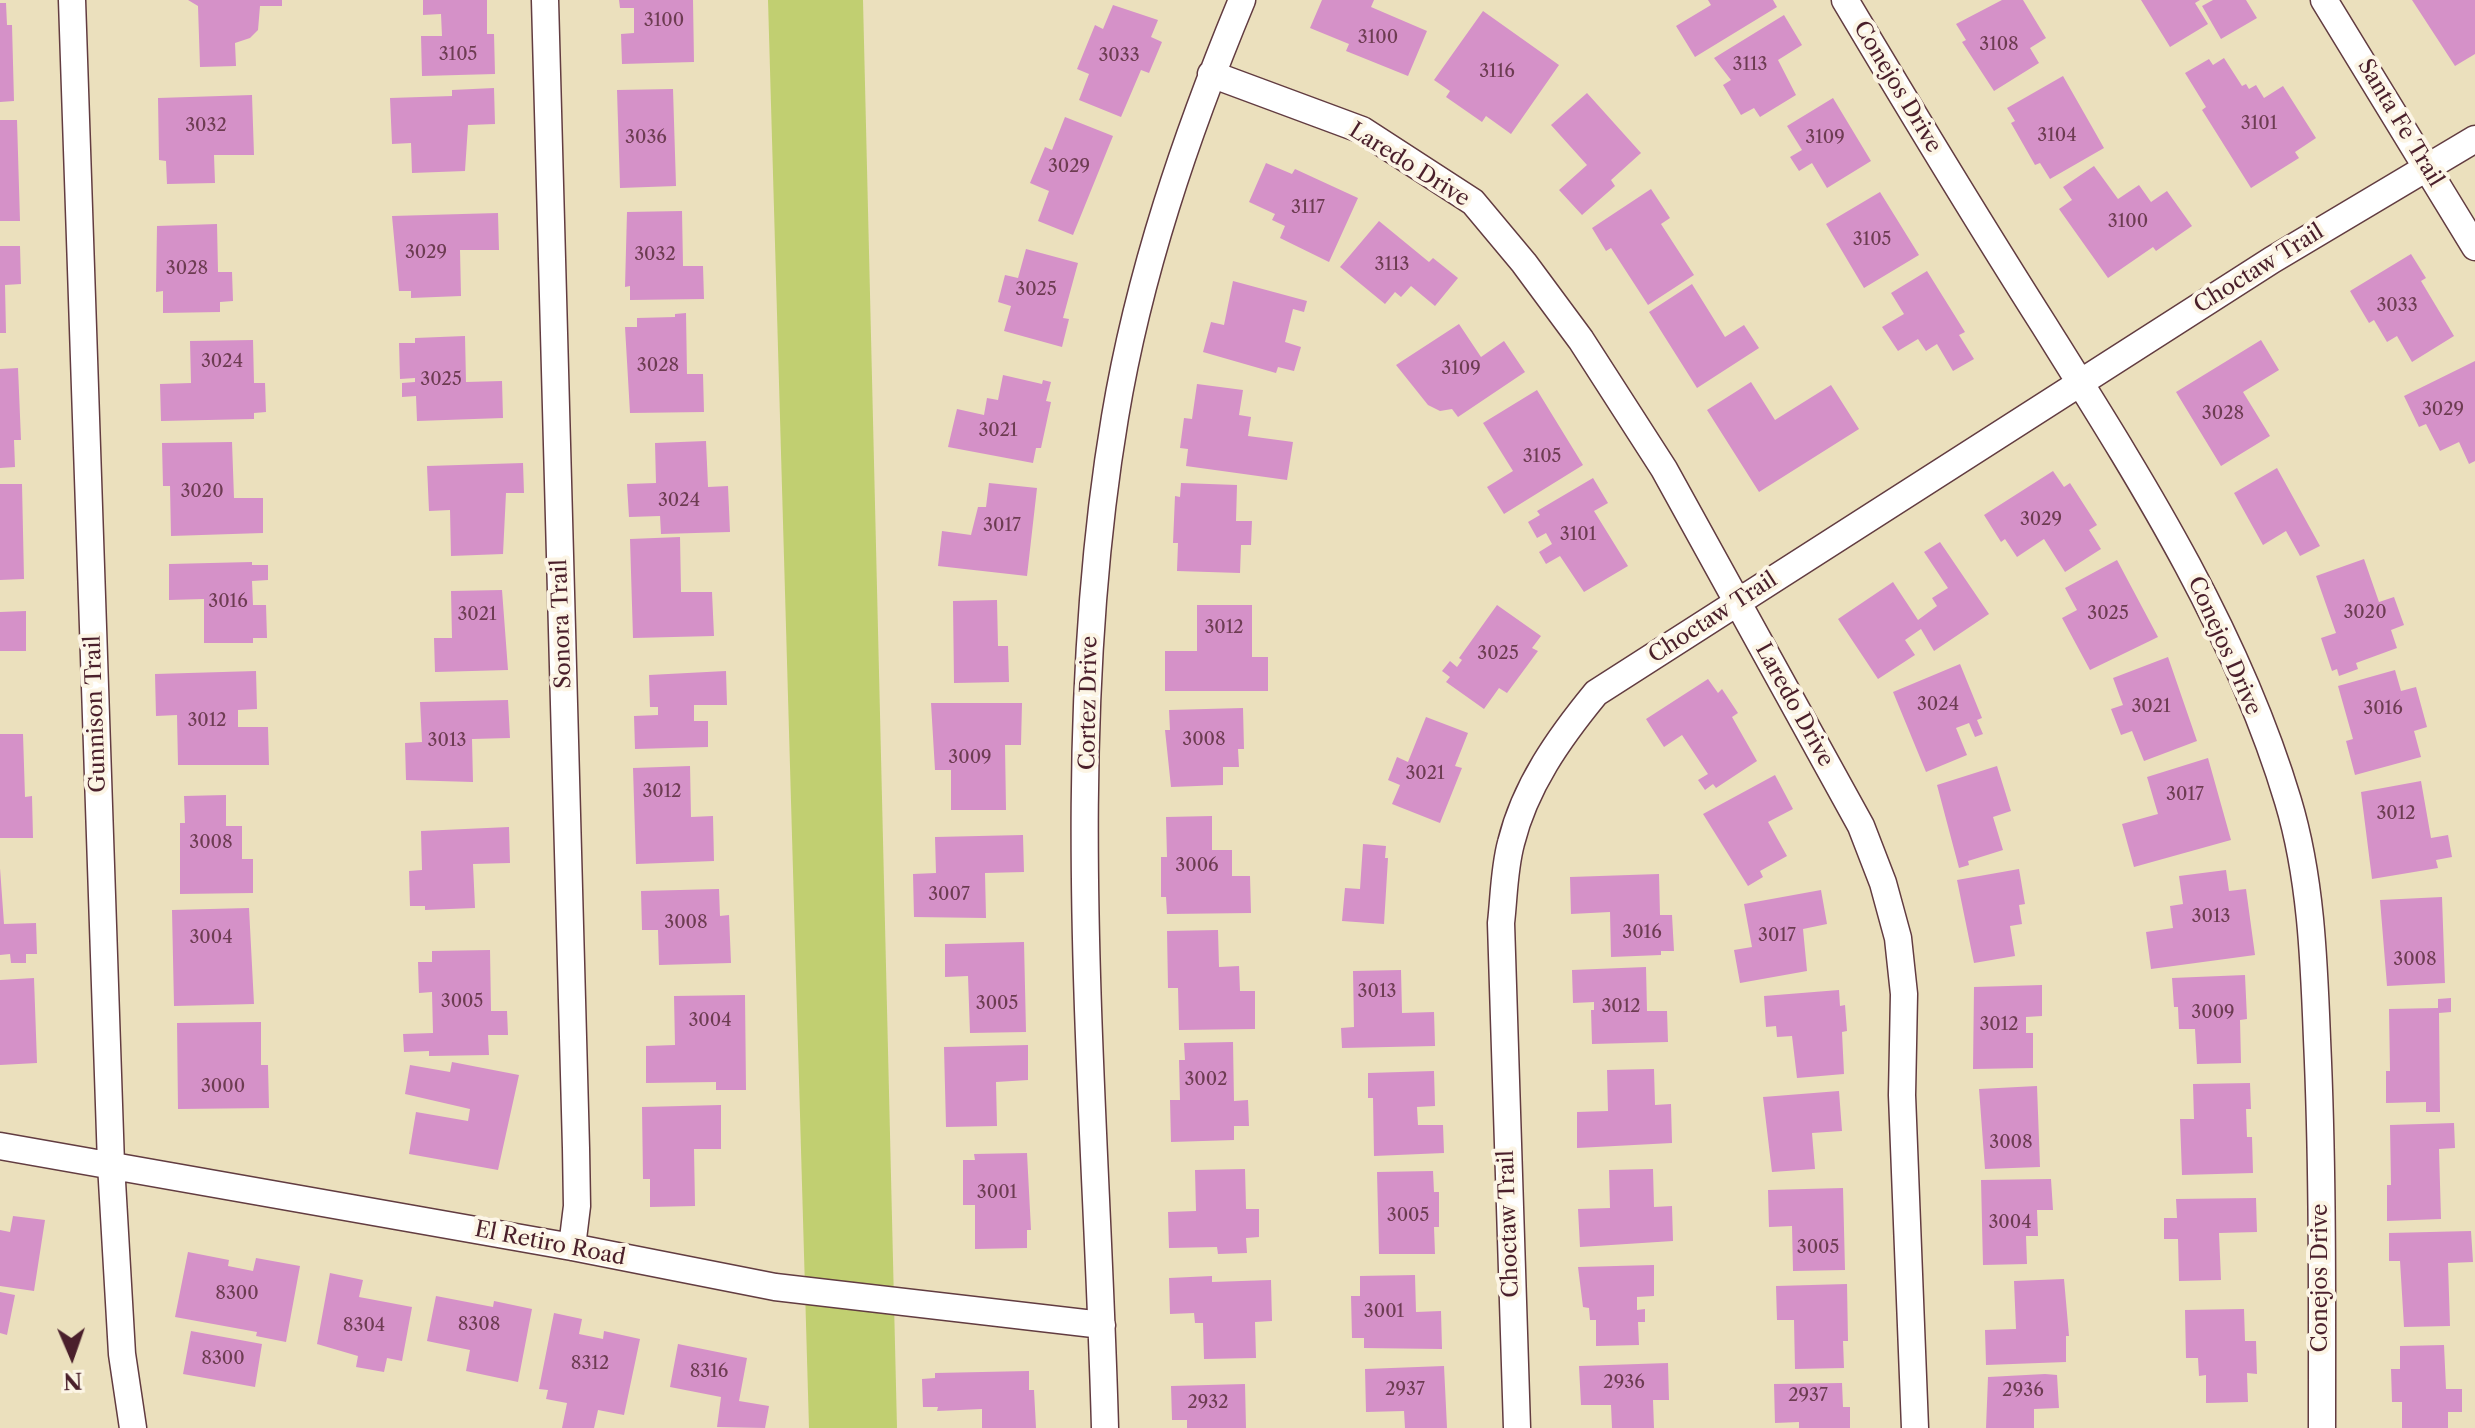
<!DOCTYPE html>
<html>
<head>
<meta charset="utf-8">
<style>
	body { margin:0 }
	#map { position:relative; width:2475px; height:1428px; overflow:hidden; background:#ebe0bd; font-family:"Libre Caslon Text",serif }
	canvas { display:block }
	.north { position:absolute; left:32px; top:1316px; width:80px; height:80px; -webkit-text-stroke:6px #fcf5e5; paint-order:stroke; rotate:178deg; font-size:22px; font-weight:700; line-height:32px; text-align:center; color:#4a1f2b }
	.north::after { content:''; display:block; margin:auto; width:28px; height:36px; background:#4a1f2b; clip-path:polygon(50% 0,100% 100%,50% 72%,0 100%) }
</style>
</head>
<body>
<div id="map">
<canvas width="2475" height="1428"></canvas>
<div class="north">N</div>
</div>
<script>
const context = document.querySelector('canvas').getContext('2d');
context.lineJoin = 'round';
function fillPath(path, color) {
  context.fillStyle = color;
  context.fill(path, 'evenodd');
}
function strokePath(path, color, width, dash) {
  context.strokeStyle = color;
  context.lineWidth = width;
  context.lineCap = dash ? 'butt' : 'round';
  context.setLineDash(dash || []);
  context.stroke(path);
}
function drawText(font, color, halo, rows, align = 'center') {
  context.font = font + ' "Libre Caslon Text",serif';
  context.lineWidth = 8;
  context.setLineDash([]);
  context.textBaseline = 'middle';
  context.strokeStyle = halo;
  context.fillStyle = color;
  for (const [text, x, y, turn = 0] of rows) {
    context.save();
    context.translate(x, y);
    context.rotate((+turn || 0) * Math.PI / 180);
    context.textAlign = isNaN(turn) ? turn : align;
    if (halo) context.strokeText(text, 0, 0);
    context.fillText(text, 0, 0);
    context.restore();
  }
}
fillPath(new Path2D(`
	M768 0H863L897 1428H809Z`), '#c1cf71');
fillPath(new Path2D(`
	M188 0H282V6H260L258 30 250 38 235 43 236 66 200 67 198 6Z
	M423 0H487V34H494L495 74 422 76 421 36H442L441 14 423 15Z
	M619 0H693L694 62 622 64 621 34 634 33V8H620Z
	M1322 0H1374L1371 7 1427 31 1408 76 1346 51 1349 44 1310 28Z
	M1708 0H1773L1777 7 1695 57 1676 26 1711 5Z
	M2002 0H2023L2046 38 2030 48 2039 63 1994 91 1962 42 1966 40 1956 24Z
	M2141 0H2200L2195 3 2208 24 2170 47Z
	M2213 0H2246L2257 18 2221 39 2202 6Z
	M2412 0H2475V54L2455 66Z
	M0 3H6L7 25H12L14 101 0 102Z
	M1113 5 1158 20 1151 37 1162 42 1149 73 1141 70 1121 117 1079 100 1089 74 1077 69 1095 25 1103 29Z
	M1483 11 1559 65 1511 134 1486 116 1482 122 1446 97 1450 91 1434 80Z
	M1784 15 1802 45 1778 60 1796 95 1760 117 1754 108 1741 115 1723 85 1731 80 1714 58Z
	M2224 58 2242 86 2246 84 2249 89 2256 85 2264 98 2283 86 2316 138 2295 152 2299 158 2251 188 2202 110 2206 107 2185 73 2209 59 2213 65Z
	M2063 76 2104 148 2050 179 2040 163 2035 165 2011 123 2015 121 2007 108Z
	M494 88 495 124 468 125 465 171 412 173 411 143 392 144 390 98 452 96V90Z
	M673 89 676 186 620 188 617 90Z
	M1587 93 1641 153 1611 180 1615 186 1582 215 1559 190 1587 165 1551 125Z
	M252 95 254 155H214L215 183 167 184 166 161 159 160 158 98Z
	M1833 98 1871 161 1827 188 1812 163 1799 171 1790 157 1802 150 1787 126Z
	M1065 117 1113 136 1073 235 1038 221 1049 191 1030 183 1045 147 1052 150Z
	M0 120H17L20 221H0Z
	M1266 163 1292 174 1295 169 1358 198 1329 262 1280 238 1285 226 1272 220 1275 214 1249 202Z
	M2094 166 2118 199 2139 185 2151 202 2167 191 2192 226 2156 251 2153 247 2108 278 2059 209 2072 200 2063 187Z
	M1651 189 1670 218 1661 224 1694 275 1648 305 1611 248 1606 251 1592 228Z
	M1880 192 1919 255 1864 288 1826 224Z
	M682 211 683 266H703L704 299 630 300V286L625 287 627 212Z
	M498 213 499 250H460L461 296 411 298V291H399L392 216Z
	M1379 221 1429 262 1433 258 1458 278 1435 306 1411 286 1401 297 1395 292 1385 304 1340 267Z
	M217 224 218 272H232L233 301 220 302V312L163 313V291L156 292 157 226Z
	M0 246H20L21 284 5 285 6 333H0Z
	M1026 249 1078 263 1063 318 1069 319 1062 347 1004 331 1011 306 998 302 1005 275 1018 278Z
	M2411 254 2426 278 2421 281 2454 336 2412 362 2397 336 2387 342 2374 320 2369 323 2350 291Z
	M1927 271 1965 332 1959 335 1974 359 1953 371 1937 344 1926 351 1918 339 1898 351 1882 327 1904 314 1891 293Z
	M1233 281 1307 301 1304 312 1293 309 1285 342 1301 347 1294 371 1278 367 1276 373 1203 352 1211 322 1224 325Z
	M1692 284 1725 337 1744 325 1759 348 1697 388 1649 312Z
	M686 313 687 374H703L704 412 630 413 625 327H637V318L675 317V314Z
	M1459 324 1481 357 1504 341 1525 372 1458 417 1452 409 1440 411 1428 405 1396 365Z
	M465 336 466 382 502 381 503 418 417 421 416 396 402 397V383L415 382V378L400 379 399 343H415V338Z
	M253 340 254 383H265L266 412 254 413V419L161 421 160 384 191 383 190 341Z
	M2261 340 2279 370 2243 392 2270 436 2221 466 2176 392Z
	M2475 361V461L2469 464 2459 442 2440 451 2426 424 2419 427 2404 396Z
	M18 368 21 440H14L15 467 0 468V369Z
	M1003 375 1042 384 1043 380 1051 382 1046 401 1051 402 1041 448H1036L1033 463 948 447 957 409 984 415 987 398 998 400Z
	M1751 382 1775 420 1831 385 1859 429 1759 492 1707 410Z
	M1197 384 1243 390 1239 415 1251 417 1248 436 1293 442 1287 480 1186 466 1188 449 1180 448 1184 418 1192 419Z
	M1537 390 1583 465 1504 514 1487 487 1513 471 1483 423Z
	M706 441 708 487 728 486 730 532 661 534 660 516 629 517 627 484 656 483 655 443Z
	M232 442 234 498H263V533L171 536 170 486H163L162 443Z
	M523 463 524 493H506L503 554 451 556 450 510 429 511 427 466Z
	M2277 468 2320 546 2300 556 2286 531 2263 545 2234 493Z
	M2053 471 2064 487 2070 483 2097 525 2089 530 2101 549 2065 572 2044 539 2017 557 2005 539 2001 542 1984 515Z
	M1593 478 1608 503 1594 511 1628 566 1584 592 1560 556 1546 564 1539 552 1552 544 1546 533 1537 538 1528 522 1540 515 1537 511Z
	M989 483 1037 488 1027 576 938 566 942 531 971 535 978 507H986Z
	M1181 483 1237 485 1236 521H1252L1251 545H1241L1240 573 1177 571 1178 543H1173L1175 496 1180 497Z
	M0 484H22L24 579 0 580Z
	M680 537 681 592H712L714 636 633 638 630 539Z
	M1940 542 1989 614 1934 651 1921 629 1905 640 1915 655 1878 679 1838 619 1893 582 1918 620 1937 606 1932 598 1948 588 1924 552Z
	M2364 559 2379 602 2394 597 2404 625 2391 630 2397 648 2356 663 2358 669 2339 676 2337 669 2332 671 2321 638 2336 633 2316 576Z
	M2117 560 2158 637 2090 670 2062 618 2077 610 2065 588Z
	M252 562V565H268V580L252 581 253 605H266L267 638H253V643H204V599L169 600V564Z
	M502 590 508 670 435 672 434 638H452L451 591Z
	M997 600 998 646H1008L1009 682 954 683 953 601Z
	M1197 605H1252V657H1268V691H1165V651H1197Z
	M1497 605 1541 636 1532 648 1538 651 1507 693 1499 688 1484 709 1446 682 1450 677 1442 671 1450 661 1457 667 1462 660 1459 658Z
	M26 611V651H0V612Z
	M2168 657 2197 741 2144 761 2132 731 2121 735 2111 709 2123 705 2113 678Z
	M1960 664 1982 718 1977 720 1983 734 1975 737 1969 723 1956 728 1967 755 1926 772 1893 692Z
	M2395 670 2401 691 2416 687 2427 727 2414 731 2421 757 2355 775 2346 741 2353 739 2338 686Z
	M256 671 257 709 238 710V727H268L269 765H178L177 715 156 716 155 674Z
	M726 671 727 705H694V721H708V747L635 749 634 716 658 715V707H650L649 675Z
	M1708 679 1718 693 1722 689 1738 713 1732 717 1757 761 1716 788 1713 784 1705 790 1698 780 1708 774 1682 735 1664 747 1646 719Z
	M508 700 510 738 472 739 473 782 406 780 405 743 422 742 420 702Z
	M931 703H1022L1021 745H1005L1006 810H951V770H935Z
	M1243 708 1244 749H1238L1239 767H1223V785L1171 787 1165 730H1170L1169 710Z
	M1426 717 1468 733 1455 766 1462 768 1440 823 1392 804 1400 785 1388 780 1397 757 1408 762Z
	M0 734H23L25 797 32 796 33 838H0Z
	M2208 758 2231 840 2134 867 2122 824 2158 814 2147 777Z
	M690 766 691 817 713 816 714 861 636 864 633 768Z
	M1997 766 2011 811 1993 817 2003 850 1968 861 1969 865 1959 868 1937 785Z
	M1775 775 1793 809 1768 822 1787 856 1760 871 1763 877 1748 886 1703 814Z
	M2421 781 2431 838 2448 835 2452 857 2436 860 2438 868 2372 879 2361 792Z
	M226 795V826H242V859H253V893L180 894V823H185L184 796Z
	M1212 816V850H1232V876H1250L1251 913 1167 914 1166 897H1161V857H1167L1166 817Z
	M509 827 510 863 473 864 475 908 425 910V906H410L409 871 422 870 421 831Z
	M1023 835 1024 872 985 873 986 918 914 917 913 874 936 873 935 837Z
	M1363 844 1386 846 1385 858H1388L1384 924 1342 921 1345 888 1360 889Z
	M0 868 4 924 36 923 37 954H26V963H11L10 954 0 955Z
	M2019 869 2025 904 2019 905 2022 924 2010 926 2015 956 1974 963 1957 880Z
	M2226 870 2229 891 2246 889 2255 955 2151 969 2146 932 2173 928 2170 906 2183 904 2179 876Z
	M1659 874 1660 915H1672L1674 951H1661V955L1611 957 1610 912 1571 914 1570 877Z
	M719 889 720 916 729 915 731 963 659 965 658 930H642L641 891Z
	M1821 890 1827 924 1803 929 1807 971 1740 983 1734 950 1752 947 1744 904Z
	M2442 897 2445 983 2387 986 2380 900Z
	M249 908 254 1004 174 1006 172 910Z
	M1218 930 1219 967 1239 966 1240 991H1255V1029L1179 1030 1178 988H1168L1167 931Z
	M1024 942 1026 1032 970 1033 968 976 945 977V944Z
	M490 950 491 1011H507L508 1035H488L489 1055 429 1056V1051L404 1052 403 1034 433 1033 432 992 419 993 418 962H432V951Z
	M1646 967 1647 1011H1667L1668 1042 1592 1044 1591 1010H1594V1002L1573 1003 1572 970Z
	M1401 970 1402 1013 1434 1012 1435 1046 1342 1048 1341 1028 1354 1027 1353 971Z
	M2245 975 2247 1019 2240 1020 2241 1063 2197 1064 2195 1029H2179L2178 1007H2174L2172 978Z
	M34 978 37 1063 0 1065V980Z
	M2042 985V1016L2026 1017V1033H2033V1068L1973 1069 1974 987Z
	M1839 990 1840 1006 1845 1005 1847 1031 1842 1032 1844 1074 1797 1078 1792 1036 1777 1037 1776 1026 1766 1027 1764 996Z
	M745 995 746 1090H716V1082L646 1083V1046L675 1045 674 996Z
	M2451 998V1012L2439 1013 2440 1112H2426V1102L2386 1103V1071H2390L2389 1009 2438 1008V999Z
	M261 1022V1065H268L269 1108 178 1109 177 1023Z
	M1233 1042 1234 1101 1248 1100 1249 1126H1234V1140L1171 1142 1170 1100H1180L1179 1060H1185L1184 1043Z
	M1028 1045V1080L996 1082 997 1126 946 1127 944 1047Z
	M452 1062 519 1075 498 1170 409 1154 416 1112 468 1121 470 1109 405 1094 410 1065 450 1072Z
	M1654 1069 1655 1105 1671 1104 1672 1143 1577 1148V1112L1608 1111 1607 1070Z
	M1434 1071 1435 1106 1417 1107 1418 1125H1443L1444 1153 1374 1156 1373 1098H1368V1073Z
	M2250 1083 2251 1109H2246L2247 1137H2252L2253 1173 2182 1175 2180 1119H2194L2193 1084Z
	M2037 1086 2040 1167 1985 1169 1979 1089Z
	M1839 1091 1842 1131 1812 1133 1815 1169 1772 1172 1763 1097Z
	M721 1105V1149H694L695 1206 650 1207V1179H643L642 1107Z
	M2454 1123 2455 1148 2439 1149 2441 1219 2387 1221V1185H2391L2390 1125Z
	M1027 1153 1031 1230H1027V1248L975 1249V1205H963V1160H975L974 1154Z
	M1245 1169 1246 1209H1259V1237L1246 1238 1247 1253 1218 1254 1217 1247 1169 1248 1168 1212 1196 1211 1195 1170Z
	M1653 1169 1654 1207 1672 1206 1673 1241 1580 1247 1578 1209 1610 1208 1609 1170Z
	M1433 1171 1434 1192H1439V1227H1434L1435 1254H1379L1377 1172Z
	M2051 1179 2053 1210H2037L2038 1236H2026L2027 1264 1983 1265 1981 1180Z
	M1843 1188 1845 1270 1793 1271 1792 1226 1769 1227 1768 1190Z
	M2256 1198 2257 1232 2219 1233 2221 1280 2179 1281 2178 1239H2164V1218H2177L2176 1199Z
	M13 1216 45 1220 34 1291 0 1286V1230L10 1232Z
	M2471 1231 2473 1262 2448 1263 2450 1326 2404 1327 2400 1261H2389V1233Z
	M188 1252 229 1260 228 1266 253 1271 256 1258 300 1266 286 1342 256 1336 257 1332 175 1317Z
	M1654 1265V1296L1637 1297V1310L1645 1309V1322H1638L1639 1345 1596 1346V1320H1590L1589 1308 1583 1307 1578 1267Z
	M330 1273 363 1280 359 1297 412 1307 402 1361 387 1358 384 1372 356 1367 358 1356 317 1344Z
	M1415 1275 1416 1312 1441 1311 1442 1349 1364 1348V1338H1352L1351 1296H1360V1276Z
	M1212 1276V1282L1271 1280 1272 1321 1255 1322 1256 1358 1204 1359 1203 1323H1195L1194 1313 1170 1314 1169 1278Z
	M2064 1279 2069 1336H2066V1362L1986 1365 1985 1330 2016 1329 2014 1281Z
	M1847 1284 1848 1341H1843L1844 1368 1795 1369 1794 1320H1777L1776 1286Z
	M0 1292 15 1295 7 1335 0 1333Z
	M436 1296 493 1307 494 1301 532 1309 518 1382 466 1371 470 1350 427 1341Z
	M2244 1309 2245 1341H2256L2257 1374 2247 1373 2248 1402 2206 1403V1375L2199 1376 2198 1358H2186L2185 1310Z
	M554 1313 582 1319 579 1334 603 1339 604 1331 640 1339 624 1415 598 1410 594 1428H562L567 1403 546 1399 548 1390 539 1389Z
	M191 1331 262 1344 255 1387 183 1374Z
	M678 1344 747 1358 739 1401 769 1406 765 1428 717 1427 721 1397 670 1387Z
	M2444 1345 2446 1389H2462V1412H2448V1428H2402V1402H2392L2391 1369H2400V1346Z
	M1668 1363 1669 1400H1653L1654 1428H1612L1611 1405H1581L1579 1366Z
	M1444 1366 1447 1428H1405L1404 1411 1366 1412 1365 1369Z
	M1029 1371V1390H1034L1036 1428H982V1409L937 1411 938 1407H923L922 1379 935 1378V1373Z
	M2045 1374 2057 1375 2059 1408 2034 1409V1428H1986L1988 1377Z
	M1842 1383 1843 1407H1850V1428H1799V1422L1775 1423 1774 1384Z
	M1245 1384 1246 1428H1187V1420H1172L1171 1386Z`), '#d591c8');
const street = new Path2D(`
	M72 0 111 1164 122 1354 133 1428
	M545 0 576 1148 577 1206 572 1247
	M1845 0C1910 109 1976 218 2044 325 2139 477 2236 628 2288 801 2311 877 2314 961 2317 1039 2323 1169 2322 1298 2322 1428
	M2324 0 2475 247
	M1211 74 1362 130 1473 202 1524 263 1581 340 1664 469 1861 826 1883 883 1898 938 1904 994 1902 1095 1915 1428
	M0 1146 572 1247 775 1287 1102 1325
	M1105 1428C1096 1092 1059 751 1115 417 1139 273 1186 135 1242 0
	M1517 1428 1501 923C1504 897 1504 869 1511 843 1525 786 1559 738 1596 693L2272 260 2475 139`);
strokePath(street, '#623c41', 29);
strokePath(street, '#fff', 26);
drawText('18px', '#6d3c52', null, [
	["3100",664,21],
	["3100",1378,38],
	["3108",1999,45],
	["3105",458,55],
	["3033",1119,56],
	["3113",1750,65],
	["3116",1497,72],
	["3101",2259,124],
	["3032",206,126],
	["3104",2057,136],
	["3036",646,138],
	["3109",1825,138],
	["3029",1069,167],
	["3117",1308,208],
	["3100",2128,222],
	["3105",1872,240],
	["3029",426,253],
	["3032",655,255],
	["3113",1392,265],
	["3028",187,269],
	["3025",1036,290],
	["3033",2397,306],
	["3024",222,362],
	["3028",658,366],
	["3109",1461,369],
	["3025",441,380],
	["3029",2443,410],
	["3028",2223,414],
	["3021",998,431],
	["3105",1542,457],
	["3020",202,492],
	["3024",679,501],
	["3029",2041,520],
	["3017",1002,526],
	["3101",1578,535],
	["3016",228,602],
	["3020",2365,613],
	["3025",2108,614],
	["3021",477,615],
	["3012",1224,628],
	["3025",1498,654],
	["3024",1938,705],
	["3021",2151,707],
	["3016",2383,709],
	["3012",207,721],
	["3008",1204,740],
	["3013",447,741],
	["3009",970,758],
	["3021",1425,774],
	["3012",662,792],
	["3017",2185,795],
	["3012",2396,814],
	["3008",211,843],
	["3006",1197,866],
	["3007",949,895],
	["3013",2211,917],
	["3008",686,923],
	["3016",1642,933],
	["3017",1777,936],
	["3004",211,938],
	["3008",2415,960],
	["3013",1377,992],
	["3005",462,1002],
	["3005",997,1004],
	["3012",1621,1007],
	["3009",2213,1013],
	["3004",710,1021],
	["3012",1999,1025],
	["3002",1206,1080],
	["3000",223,1087],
	["3008",2011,1143],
	["3001",997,1193],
	["3005",1408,1216],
	["3004",2010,1223],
	["3005",1818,1248],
	["8300",237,1294],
	["3001",1384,1312],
	["8308",479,1325],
	["8304",364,1326],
	["8300",223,1359],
	["8312",590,1364],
	["8316",709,1372],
	["2936",1624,1383],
	["2937",1405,1390],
	["2936",2023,1391],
	["2937",1808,1396],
	["2932",1208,1403]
]);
drawText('22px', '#4a1f2b', '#fcf5e5', [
	["Conejos Drive",1897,87,59],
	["Santa Fe Trail",2400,123,59],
	["Laredo Drive",1409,165,32],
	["Choctaw Trail",2259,269,-32],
	["Choctaw Trail",1713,618,-33],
	["Sonora Trail",562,624,-92],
	["Conejos Drive",2224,646,66],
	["Cortez Drive",1089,703,-89],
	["Laredo Drive",1794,705,61],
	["Gunnison Trail",96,714,-92],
	["Choctaw Trail",1509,1224,-92],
	["El Retiro Road",550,1244,11],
	["Conejos Drive",2321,1278,-90]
]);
</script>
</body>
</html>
